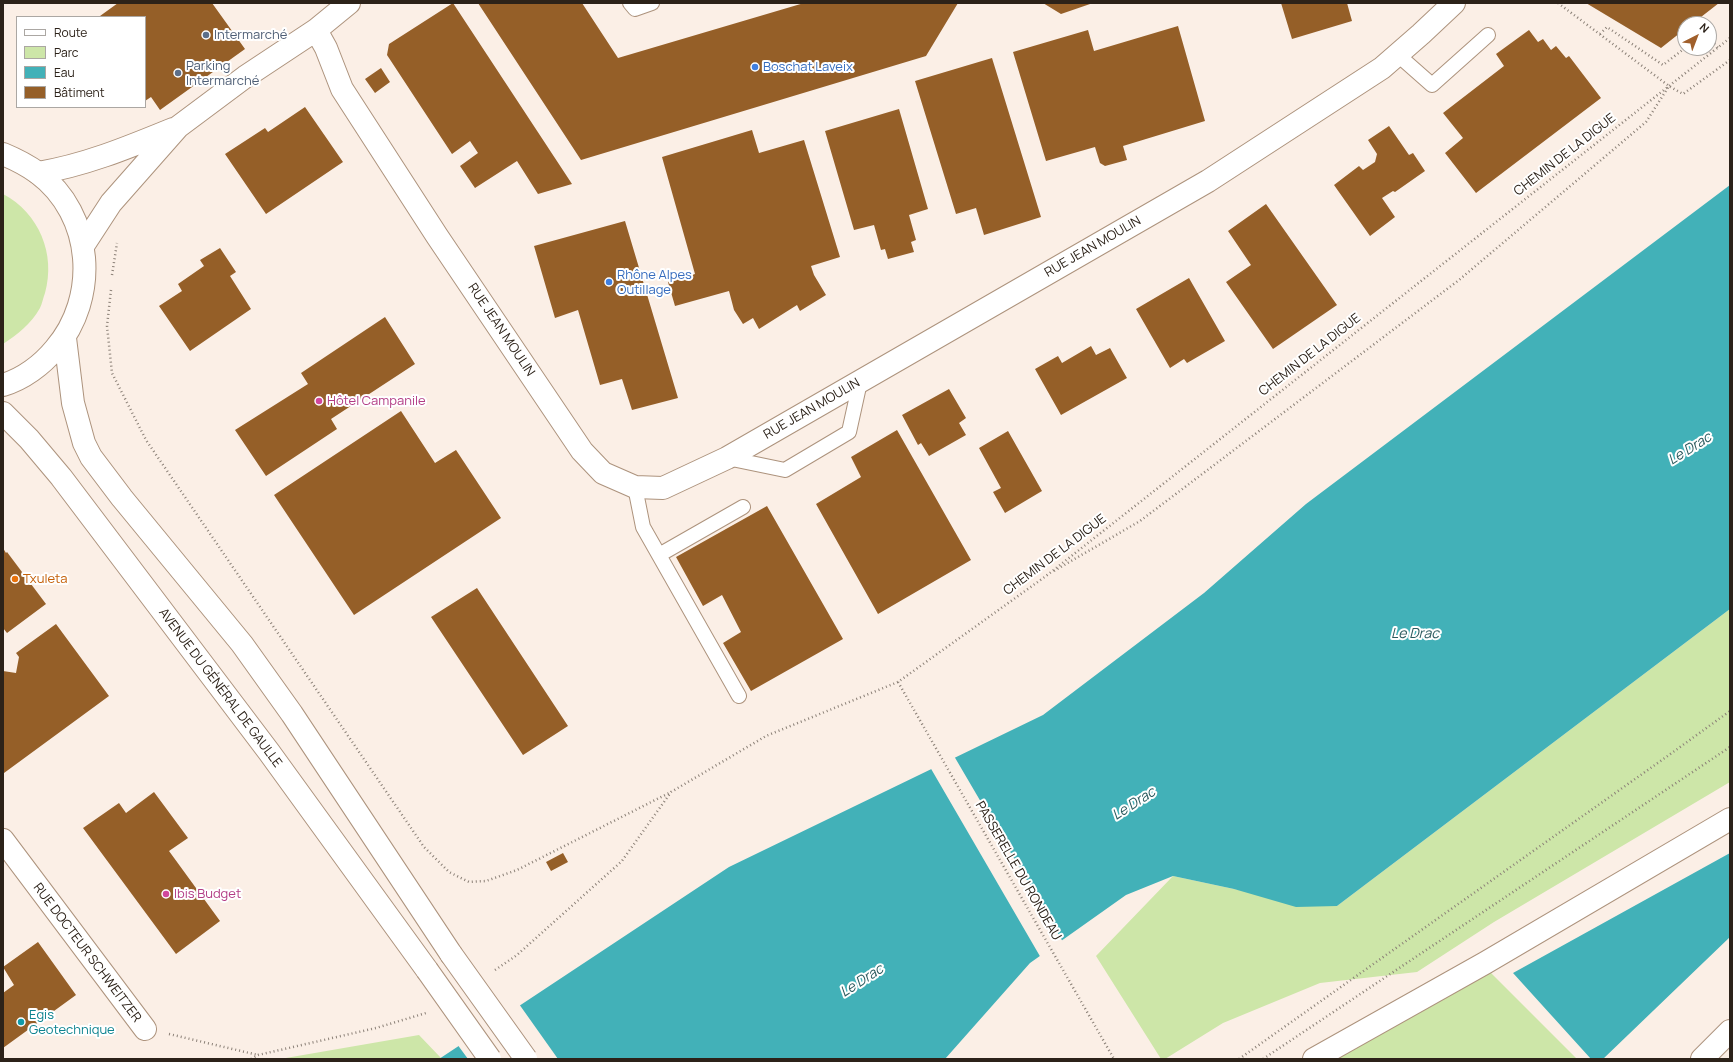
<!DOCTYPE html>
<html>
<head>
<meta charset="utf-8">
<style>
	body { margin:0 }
	#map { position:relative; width:1733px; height:1062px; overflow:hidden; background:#fbefe6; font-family:Manrope,sans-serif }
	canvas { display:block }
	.frame { position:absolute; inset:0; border:4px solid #2c2219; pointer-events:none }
	.legend { position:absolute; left:16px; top:16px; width:130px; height:92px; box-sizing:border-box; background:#fff; border:1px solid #aba7a3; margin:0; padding:5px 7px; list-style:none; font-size:12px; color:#2c2219 }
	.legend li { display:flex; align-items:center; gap:8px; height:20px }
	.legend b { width:20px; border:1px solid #aba7a3 }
	.north { position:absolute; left:1677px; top:16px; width:40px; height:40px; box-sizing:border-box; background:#fff; border:1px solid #aba7a3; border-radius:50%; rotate:42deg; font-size:11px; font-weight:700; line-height:16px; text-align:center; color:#2c2219 }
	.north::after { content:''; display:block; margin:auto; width:14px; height:18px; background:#a05f2b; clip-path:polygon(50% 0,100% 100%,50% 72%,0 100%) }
</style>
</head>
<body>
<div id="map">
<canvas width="1733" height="1062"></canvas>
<div class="frame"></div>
<ul class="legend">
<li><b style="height:5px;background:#fff"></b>Route</li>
<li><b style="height:11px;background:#cde6a8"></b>Parc</li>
<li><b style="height:11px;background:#42b1b8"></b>Eau</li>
<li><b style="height:11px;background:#955f28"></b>Bâtiment</li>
</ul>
<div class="north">N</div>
</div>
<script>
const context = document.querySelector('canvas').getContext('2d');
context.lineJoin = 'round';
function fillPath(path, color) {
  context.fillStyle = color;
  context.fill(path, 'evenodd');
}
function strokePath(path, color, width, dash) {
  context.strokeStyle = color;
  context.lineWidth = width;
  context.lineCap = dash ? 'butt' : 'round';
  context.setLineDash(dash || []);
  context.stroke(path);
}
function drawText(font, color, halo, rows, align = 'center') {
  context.font = font + ' Manrope,sans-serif';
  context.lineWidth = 4;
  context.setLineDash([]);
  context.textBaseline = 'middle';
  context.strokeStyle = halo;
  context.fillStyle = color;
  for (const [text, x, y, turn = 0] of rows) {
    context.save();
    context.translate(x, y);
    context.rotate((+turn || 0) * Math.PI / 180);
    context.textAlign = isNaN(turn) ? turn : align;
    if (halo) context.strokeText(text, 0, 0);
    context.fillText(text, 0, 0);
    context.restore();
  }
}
fillPath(new Path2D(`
	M3 194C39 213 56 254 45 293 43 298 42 304 40 308 31 324 18 334 3 344Z
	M1730 609V782L1494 922 1417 972 1320 983 1223 1023 1165 1059H1161L1096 956 1173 876 1234 889 1337 906Z
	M1489 971 1577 1059H1334Z
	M419 1035 441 1058 439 1059H280Z`), '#cde6a8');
fillPath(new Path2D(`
	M1730 185V609L1337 906 1296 907 1234 889 1173 876 1126 895 1030 963 945 1059H439L729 867 1043 715 1204 593 1306 504Z
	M1730 853V937L1603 1059H1591L1513 973Z`), '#42b1b8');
fillPath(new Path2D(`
	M954 756 1063 942 1041 958 930 767Z
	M519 1004 558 1059H468L457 1044Z`), '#fbefe6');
fillPath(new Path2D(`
	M118 3H212L245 49 160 110 151 97 145 101V17H101L100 16Z
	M453 3 572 184 538 194 517 161 475 188 460 166 478 153 470 141 452 154 387 55 389 44Z
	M478 3H582L618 58 804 3H958L926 56 581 160Z
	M1043 3H1093L1061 14Z
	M1281 3H1347L1352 21 1292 39Z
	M1586 3H1719L1692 24H1685V29L1661 48Z
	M1178 26 1205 121 1123 146 1127 160 1105 166 1100 163 1095 147 1046 161 1013 52 1088 30 1094 51Z
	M1529 30 1538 42 1543 39 1551 50 1556 46 1566 58 1569 56 1601 98 1476 193 1445 153 1463 138 1443 113 1504 66 1496 54Z
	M992 58 1041 217 984 235 976 208 956 214 915 81Z
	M381 68 390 82 375 93 365 79Z
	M305 107 343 162 266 214 225 154 265 128 268 132Z
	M899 109 928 209 909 215 916 240 911 242 914 252 888 259 885 249 881 250 874 225 854 230 825 131Z
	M1389 126 1409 155 1413 153 1425 171 1395 192 1393 191 1382 198 1395 217 1370 236 1334 185 1359 166 1363 170 1375 162 1377 154 1368 140Z
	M752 130 759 153 804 140 840 257 811 266 814 275 826 295 800 311 797 305 759 329 753 318 743 324 734 310 729 291 675 306 668 282 695 274 662 157Z
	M1266 204 1337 305 1273 349 1226 282 1251 265 1228 231Z
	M625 221 678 398 632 410 622 379 600 385 578 310 555 318 534 246Z
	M220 248 236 272 230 276 251 309 190 351 159 306 182 291 178 284 204 266 200 260Z
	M1189 278 1225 341 1187 363 1184 359 1170 368 1136 309Z
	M385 317 415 364 331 419 337 429 266 476 235 430 308 384 301 373Z
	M1091 346 1096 355 1110 348 1127 378 1061 415 1035 369 1058 356 1062 363Z
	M949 389 966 418 959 423 966 435 929 456 921 443 918 445 902 415Z
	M401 411 435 463 456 450 501 518 354 615 274 495Z
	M897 430 971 560 878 614 816 504 861 477 851 457Z
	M1008 431 1042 491 1005 513 993 492 1001 488 979 448Z
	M767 506 843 639 751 691 723 643 741 632 722 595 703 606 676 557Z
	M3 548 6 553 7 552 46 604 7 633 3 628Z
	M477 588 568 726 523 755 431 617Z
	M56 624 109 696 4 773 3 671 16 673 19 657 16 653Z
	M154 792 188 838 169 851 220 921 176 954 83 828 119 803 126 813Z
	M563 853 568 862 551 871 546 862Z
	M38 942 76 995 3 1048V993L14 985 3 967Z`), '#955f28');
const lane = new Path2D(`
	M630 3 635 9 652 3
	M1398 55 1432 85 1488 35
	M727 458 785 470 849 432 860 382
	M635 487 643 527 739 696
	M659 555 743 507`);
const street = new Path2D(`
	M316 30 326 48 342 89 437 236 582 451 603 473 635 487 663 488 727 458 1208 181 1382 68 1421 34 1454 3
	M38 173C86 165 129 147 173 129
	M83 246 111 203 178 127 245 77 316 30 349 3
	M3 840 145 1029`);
const secondary = new Path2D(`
	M3 154C15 159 27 165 38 173 94 215 99 298 55 349 42 365 23 379 3 385
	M65 338 73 403 84 443 91 457 122 498 242 644 292 714 451 954
	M3 413 29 439 61 477 269 752 427 970`);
const highway = new Path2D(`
	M1314 1059 1485 963 1730 819
	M1702 1059 1730 1031`);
strokePath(lane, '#ad937d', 16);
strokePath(street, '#ad937d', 24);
strokePath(secondary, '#ad937d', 24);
strokePath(highway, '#ad937d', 24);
strokePath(new Path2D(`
	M1558 3 1669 86
	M1600 34 1607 27 1663 65 1685 48
	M1709 38 1718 48
	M112 275 117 243
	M111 290 107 326 112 373 146 440 424 847 449 872 469 882 486 881 517 870 671 792
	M1054 571 1140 521 1459 280 1646 122 1669 86 1683 94 1730 60
	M898 682 1114 1059
	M495 970 517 955 622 861 671 792 766 736 898 682 1046 576 1730 38
	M169 1034 258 1055
	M251 1059 258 1055 376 1028 426 1013
	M1239 1059 1669 755 1730 711
	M1263 1059 1730 747`), '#8b8077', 2.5, [1, 3]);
strokePath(lane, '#fff', 14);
strokePath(street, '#fff', 22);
strokePath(secondary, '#fff', 22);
strokePath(highway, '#fff', 22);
const secondaryBridge = new Path2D(`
	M451 954 526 1059
	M427 970 490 1059`);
strokePath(secondaryBridge, '#ad937d', 24, []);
strokePath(secondaryBridge, '#fff', 22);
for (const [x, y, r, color] of [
	[206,35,4,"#5c6f8a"],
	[755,67,4,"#3f7fe0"],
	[178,73,4,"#5c6f8a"],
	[609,282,4,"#3f7fe0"],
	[319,401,4,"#d1479c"],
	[15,579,4,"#e8710a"],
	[166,894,4,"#d1479c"],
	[21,1022,4,"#0f9aa8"]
]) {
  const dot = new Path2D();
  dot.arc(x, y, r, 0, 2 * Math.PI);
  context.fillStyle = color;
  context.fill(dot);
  strokePath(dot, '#fff', 1.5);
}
drawText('13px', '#4e5e75', '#fff', [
	["Intermarché",214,35],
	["Parking",186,66],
	["Intermarché",186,81]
], 'left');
drawText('13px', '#366cbe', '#fff', [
	["Boschat Laveix",763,67],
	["Rhône Alpes",617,275],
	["Outillage",617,290]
], 'left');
drawText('13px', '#2c2219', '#fff', [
	["CHEMIN DE LA DIGUE",1565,155,-38],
	["RUE JEAN MOULIN",1093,247,-30],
	["RUE JEAN MOULIN",501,330,56],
	["CHEMIN DE LA DIGUE",1310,355,-38],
	["RUE JEAN MOULIN",812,409,-30],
	["CHEMIN DE LA DIGUE",1055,555,-37],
	["AVENUE DU GÉNÉRAL DE GAULLE",220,688,53],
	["PASSERELLE DU RONDEAU",1018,871,60],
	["RUE DOCTEUR SCHWEITZER",87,953,53]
]);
drawText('13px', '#b23c85', '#fff', [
	["Hôtel Campanile",327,401],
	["Ibis Budget",174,894]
], 'left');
drawText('13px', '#c56008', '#fff', [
	["Txuleta",23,579]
], 'left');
drawText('13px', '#0d838f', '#fff', [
	["Egis",29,1015],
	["Geotechnique",29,1030]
], 'left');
drawText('italic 14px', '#2b5a5e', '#fff', [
	["Le Drac",1690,449,-32],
	["Le Drac",1415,634],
	["Le Drac",1134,804,-33],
	["Le Drac",862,981,-33]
]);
</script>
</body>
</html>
